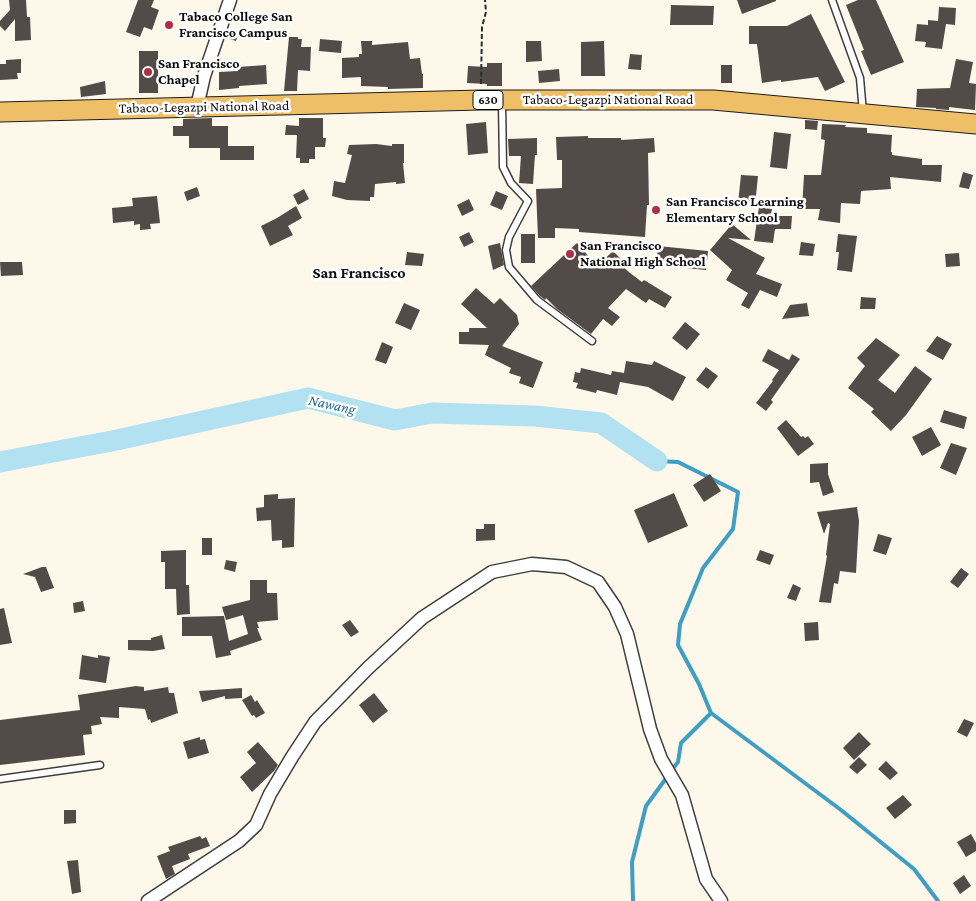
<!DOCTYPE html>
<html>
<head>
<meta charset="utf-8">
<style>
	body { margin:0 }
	canvas { display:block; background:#fef8ea }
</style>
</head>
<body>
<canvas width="976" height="901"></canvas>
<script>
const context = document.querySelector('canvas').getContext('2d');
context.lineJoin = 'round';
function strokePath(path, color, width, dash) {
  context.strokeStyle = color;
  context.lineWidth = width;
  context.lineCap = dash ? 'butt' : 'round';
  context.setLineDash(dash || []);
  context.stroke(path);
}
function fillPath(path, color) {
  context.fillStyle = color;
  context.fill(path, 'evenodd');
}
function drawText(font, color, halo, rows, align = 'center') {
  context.font = font + ' "Crimson Pro",serif';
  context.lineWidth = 5;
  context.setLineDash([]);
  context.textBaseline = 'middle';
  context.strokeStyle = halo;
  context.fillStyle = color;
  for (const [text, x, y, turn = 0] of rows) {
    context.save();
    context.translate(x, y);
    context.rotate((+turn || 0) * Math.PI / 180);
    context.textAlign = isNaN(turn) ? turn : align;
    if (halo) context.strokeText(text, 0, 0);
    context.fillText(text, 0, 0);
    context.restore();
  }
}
strokePath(new Path2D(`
	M657 461 678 462 738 492 733 529 703 568 680 624 678 645 699 684 711 713 681 743 678 762 671 771
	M711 713 841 810 914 869 938 901
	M633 901 632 862 646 806 667 777`), '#3e9ec3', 4);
strokePath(new Path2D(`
	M0 462 112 441 308 398 395 420 432 413 535 416 601 423 657 461`), '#b2e1f1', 21);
fillPath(new Path2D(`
	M9 0H26L27 17H30L31 40 15 41V19L5 31 0 26V21L10 10Z
	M138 0H154L151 7 159 10 152 30 144 27 140 37 126 32Z
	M737 0H776V1L742 14Z
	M858 0H876L904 62 871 75 861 51 864 50 846 5Z
	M671 5 714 6 713 25H670Z
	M939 7 956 8 955 25 946 24 942 49 925 47 926 42 915 41 917 24 928 25V20L938 21Z
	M811 14 845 82 825 91 818 77 781 82V80L762 83 757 44H749V26H787Z
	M231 29 239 32 236 41 227 38Z
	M289 37H298V39H302L301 47H311L310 71 298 70 297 91H284Z
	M320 39 342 41 341 53 319 51Z
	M361 41H372V45L408 42 410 59 420 58 422 74H423V88L388 89V87L361 86V77L342 78V58L359 57V54H362Z
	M526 41H541L542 61 526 62Z
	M604 41 605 76H581V42Z
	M139 51H158V93H139Z
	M630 54 642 55 641 70 628 69Z
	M21 59V73H17L18 79 0 80V64H6V60Z
	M956 59 973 62 969 83 976 84 975 110 949 107V110L936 109V108L916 107 917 89 950 88Z
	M487 63H502V86H487V84L467 83 468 66 487 67Z
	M266 65 267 84 239 86V88L219 90V72L238 71V67Z
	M721 65H732V83H721Z
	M559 69 560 81 539 83 538 71Z
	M105 81 106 94 81 97 80 87Z
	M212 118V126H228V146H254V160H220V148H189V136H173V126H183V119Z
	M299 118H323V138H326L325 147H315V159H309V163H300V158H296L297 135H285L286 125 299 126Z
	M805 120 818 121 817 130 805 129Z
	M486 122 488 153 468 155 466 124Z
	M822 124 846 125 845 127 867 128V133L892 135 891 152H892V155L922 159V165H942L941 182 890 177 891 189 861 191 860 204 841 203 840 223 818 220 820 209H802L804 175H821L825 140 821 139Z
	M774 132 791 134 787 169 770 167Z
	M588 136V138H621V140L654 138 655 152 648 153 649 205H647L645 237 579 232V229L555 228V238H538L536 189 562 188V160H557L556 137Z
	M537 138V155H535L533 184 519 183 521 156H509L508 139Z
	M376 144 392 146V144H404V163H403L405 183 396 184V182L375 184 374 197H370V201L347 200 332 196 334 181 345 183 352 155 347 154 349 145Z
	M963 172 973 175 969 189 959 187Z
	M741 175 758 176 755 205 738 203Z
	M197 187 200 196 187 201 184 192Z
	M304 189 309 199 298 205 293 195Z
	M496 191 508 196 502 210 490 205Z
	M157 196 160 223 150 224 151 229 140 230V224L134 225V221L113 223 112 208 133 206 132 198Z
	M469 199 474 210 462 216 457 205Z
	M296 206 302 218 288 226 293 235 270 246 261 226 277 218Z
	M759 207 772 209 771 216H792L791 229H775L773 243 754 241Z
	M732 224 751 240 728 238 765 258 756 274 782 284 777 297 760 290 749 309 741 305 748 293 726 280 732 270 710 250Z
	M469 232 474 242 464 247 459 237Z
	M521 234H535V263H521Z
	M838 234 857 236 852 272 837 270 839 252H836Z
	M801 242 815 244 813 256 799 255Z
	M500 243 504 265 493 270 488 246Z
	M577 243 597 266 613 251 622 260 619 263 630 273 642 282 644 280 672 297 665 308 649 299 646 303 626 289 608 308 620 317 612 326 603 319 591 334 557 309 546 298 545 300 540 296 531 286Z
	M658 246 708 251 706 270 656 265Z
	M407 252 424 254 422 266 405 265Z
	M959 253 960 266 946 267 945 254Z
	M0 262H22L23 275 1 276Z
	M476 288 494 304 500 298 517 315 519 324 502 346 543 362 533 388 519 383 521 377 509 373 511 368 485 355 489 345 459 344V332H469V328H487L461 304Z
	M861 297 876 298 875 309H860Z
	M404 303 420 310 411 330 395 323Z
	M807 303 809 316 782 319 790 305Z
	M685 322 700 334 687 350 672 338Z
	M937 336 952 344 943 360 926 351Z
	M876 338 900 355 878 380 895 393 915 366 932 379 906 415 891 431 871 412 874 409 848 388 865 366 857 358Z
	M382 342 393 347 386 364 375 360Z
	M768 349 789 360 792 354 800 359 771 400 773 402 766 411 756 403 773 381 772 380 779 370 762 361Z
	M626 361 652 365 654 361 686 377 673 401 648 387 620 382 617 395 597 390 596 393 576 388 578 383 573 382 575 372 580 373 581 368 611 375 612 371 624 373Z
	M706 367 718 376 708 389 696 380Z
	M944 410 967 417 964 429 940 422Z
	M786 420 801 437 803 436 805 438 808 436 814 444 798 456 777 428Z
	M931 427 941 445 922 456 912 437Z
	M951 443 967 448 956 475 940 468Z
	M828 463V474L834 492 823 496 819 482 810 483V464Z
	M710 474 721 491 704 502 693 485Z
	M674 493 688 526 648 543 634 510Z
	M278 494V499L295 498 294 547 282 548V540L272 541 271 520 257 521 256 508 264 507V495Z
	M857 507 859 521 856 573 840 571 838 584 834 583 831 603 819 602 827 556 826 555 830 524 828 523 824 534 817 512Z
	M484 524H495V540L476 541V529H484Z
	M878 534 892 538 886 555 873 551Z
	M202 538H212V555H202Z
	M186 550V585H189L190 614 177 615 176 589H165V562H161V551Z
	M760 550 774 555 770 565 756 560Z
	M226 560 237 562 235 572 224 569Z
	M42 567H46L54 588 41 592 35 577 23 574Z
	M961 568 969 574 958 588 950 582Z
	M250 580H267V593H277L278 620 257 622 259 628H257L262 640 230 651 231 655 216 658 212 636H182V617L224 616 229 641 248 634 243 615 226 620 222 607 250 600Z
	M793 584 801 588 796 601 787 598Z
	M83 601 85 611 74 613 73 603Z
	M4 608 12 643 0 645V609Z
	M350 620 359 632 351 637 342 625Z
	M818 622 819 640 805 641 804 623Z
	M162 635 165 649 153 651 128 650V640H151V638Z
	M82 655 98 658V655L110 657 106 683 79 679Z
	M136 686 144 687V691L168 687 169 693H174L178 713 151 723 150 719 148 720 145 709 119 707V718L100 717 102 724 91 726 92 734 83 735 85 755 0 765V720L80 710 78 695Z
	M242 688V698L225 699V696L202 702 199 691Z
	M374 693 388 711 373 723 359 705Z
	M251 695 255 702 257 700 265 713 256 718 254 715 252 716 242 700Z
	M964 719 974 723 967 737 957 732Z
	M859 732 871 744 854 760 843 748Z
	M200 737V740L205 739 209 753 188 759 183 742Z
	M258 742 278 765 274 771 252 792 240 777 256 763 247 752Z
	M859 757 867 765 857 774 849 767Z
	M886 761 898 773 890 780 878 769Z
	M903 795 912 805 895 819 886 808Z
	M64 810H76V823L64 824Z
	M971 834 976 843V851L966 857 957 842Z
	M200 836 202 839 206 837 210 846 188 854 190 859 172 866 175 874 166 879 157 856 170 851 168 847Z
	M78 860 81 892 72 894 67 861Z
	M964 875 971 886 960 894 953 883Z`), '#534b48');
const service = new Path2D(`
	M832 0 860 78 863 113
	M502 102 503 167 511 183 528 201 509 237 506 250 509 267 537 300 592 341
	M0 779 100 765`);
const minor = new Path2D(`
	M197 107 204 76 230 0
	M148 901 239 841 256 825 270 794 292 757 315 722 368 668 422 618 492 572 532 564 566 567 598 582 615 607 627 634 650 729 661 759 682 795 706 879 721 901`);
const primary = new Path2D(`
	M0 112 481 100H713L976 124`);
strokePath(service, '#3e3e3e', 9);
strokePath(minor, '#3e3e3e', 15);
strokePath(primary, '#1c1c1c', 21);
strokePath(new Path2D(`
	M481 84 482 27 486 12 485 0`), '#2d2d2d', 2, [5, 2.5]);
strokePath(service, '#fff', 6);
strokePath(minor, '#fff', 12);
strokePath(primary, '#efbf68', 19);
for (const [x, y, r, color] of [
	[169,25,5,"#b12d43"],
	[148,72,5,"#b12d43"],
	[656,210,5,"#b12d43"],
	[570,254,5,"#b12d43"]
]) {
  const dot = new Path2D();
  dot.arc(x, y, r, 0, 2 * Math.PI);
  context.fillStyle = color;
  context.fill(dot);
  strokePath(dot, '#fff', 2);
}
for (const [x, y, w] of [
	[488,100,30]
]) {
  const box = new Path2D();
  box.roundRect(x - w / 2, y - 9.5, w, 19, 4);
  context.fillStyle = '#fff';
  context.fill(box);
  strokePath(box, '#0b0b0b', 1);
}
drawText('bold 12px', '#0b0b0b', null, [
	["630",488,100]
]);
drawText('bold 14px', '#0b0b0b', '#fff', [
	["Tabaco College San",179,17],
	["Francisco Campus",179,33],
	["San Francisco",158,64],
	["Chapel",158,80],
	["San Francisco Learning",666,202],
	["Elementary School",666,218],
	["San Francisco",580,246],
	["National High School",580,262]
], 'left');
drawText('14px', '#0b0b0b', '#fff', [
	["Tabaco-Legazpi National Road",608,100],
	["Tabaco-Legazpi National Road",204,107,-1]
]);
drawText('italic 15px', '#1e6e93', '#fff', [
	["Nawang",332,405,12]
]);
drawText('bold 16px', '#0b0b0b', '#fff', [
	["San Francisco",359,273]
]);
</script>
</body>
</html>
